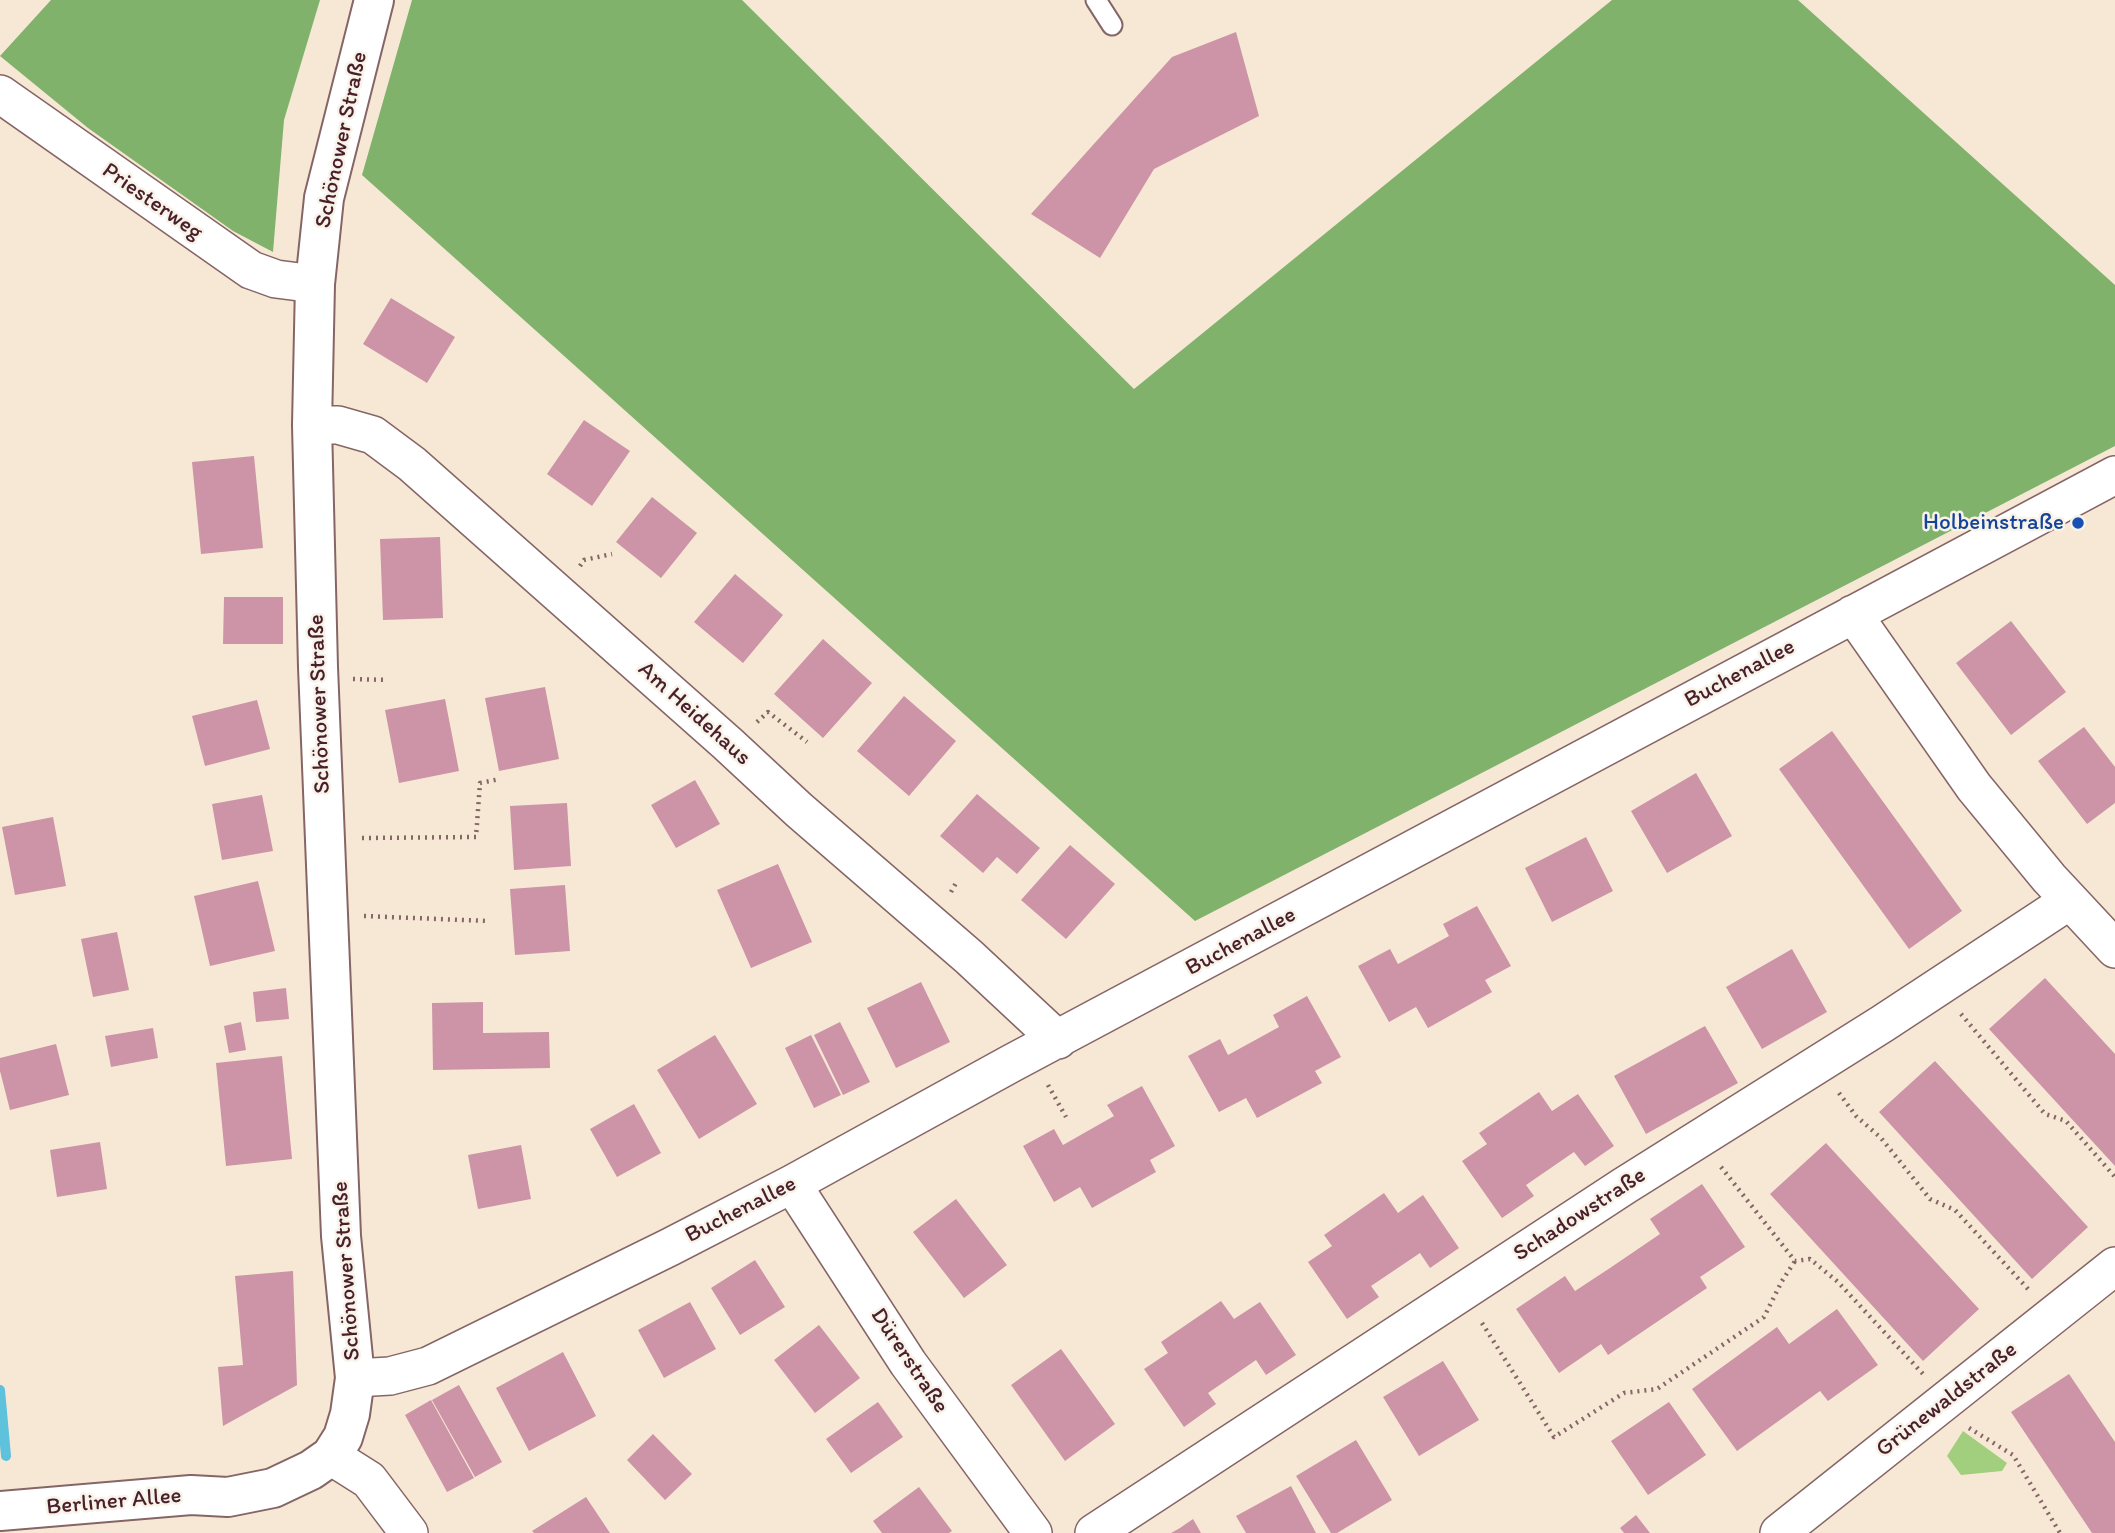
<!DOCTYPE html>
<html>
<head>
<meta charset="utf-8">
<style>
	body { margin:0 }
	canvas { display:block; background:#f6e8d5 }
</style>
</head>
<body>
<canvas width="2115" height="1533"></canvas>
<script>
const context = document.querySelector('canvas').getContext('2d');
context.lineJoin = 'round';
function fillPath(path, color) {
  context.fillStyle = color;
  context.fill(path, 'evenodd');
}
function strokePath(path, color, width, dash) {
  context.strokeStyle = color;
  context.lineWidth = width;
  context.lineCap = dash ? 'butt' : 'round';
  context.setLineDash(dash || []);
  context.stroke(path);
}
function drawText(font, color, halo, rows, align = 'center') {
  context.font = font + ' Itim,sans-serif';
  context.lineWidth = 5;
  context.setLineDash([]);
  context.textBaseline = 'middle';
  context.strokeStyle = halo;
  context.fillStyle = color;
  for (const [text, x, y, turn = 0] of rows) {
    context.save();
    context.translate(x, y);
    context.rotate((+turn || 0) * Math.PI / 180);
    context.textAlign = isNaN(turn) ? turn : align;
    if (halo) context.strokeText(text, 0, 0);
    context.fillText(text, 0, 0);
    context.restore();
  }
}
fillPath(new Path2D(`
	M1963 1431 2007 1463 2002 1471 1961 1475 1947 1456Z`), '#a1cf7d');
fillPath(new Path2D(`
	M51 0H320L284 120 273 252 233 231 88 128 0 56Z
	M412 0H742L1134 389 1612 0H1798L2115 285V446L1195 921 362 175Z`), '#80b26c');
strokePath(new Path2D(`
	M0 1390 6 1456`), '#5ec2dc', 10);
fillPath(new Path2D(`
	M1236 32 1259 116 1154 169 1100 258 1031 214 1172 57Z
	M391 298 455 337 427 383 363 344Z
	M584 420 630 451 592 506 547 474Z
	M254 456 263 548 201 554 192 462Z
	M652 497 697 533 661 578 616 542Z
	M440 537 443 618 383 620 380 539Z
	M735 574 783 615 743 663 694 622Z
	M224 597H283V644H223Z
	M2011 621 2066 692 2011 735 1956 663Z
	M823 639 872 683 823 738 774 694Z
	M545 687 559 759 499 771 485 698Z
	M904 696 956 741 909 796 857 751Z
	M445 699 459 771 399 783 385 710Z
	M257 700 270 749 205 766 192 716Z
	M2084 727 2115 767V803L2087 824 2038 761Z
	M1832 731 1962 911 1909 949 1779 769Z
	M1696 773 1732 836 1667 873 1631 811Z
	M695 780 720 824 676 848 651 805Z
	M977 794 1040 848 1017 874 997 857 983 873 940 836Z
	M262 795 273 851 222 860 212 804Z
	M567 803 571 866 514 870 510 806Z
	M53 817 66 886 15 895 2 827Z
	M1586 837 1613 891 1552 922 1525 868Z
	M1070 845 1115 884 1066 939 1021 900Z
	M778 864 812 942 751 968 717 890Z
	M258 881 275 951 210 966 194 896Z
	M565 885 570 951 515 955 510 889Z
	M1477 906 1511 966 1485 980 1492 992 1428 1028 1416 1007 1389 1022 1358 966 1390 949 1398 964 1449 936 1443 924Z
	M117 932 129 990 93 997 81 939Z
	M1792 949 1827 1012 1762 1049 1726 987Z
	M2045 978 2115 1054V1166L1989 1029Z
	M921 982 950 1042 896 1068 867 1008Z
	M286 988 289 1019 256 1022 253 992Z
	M1307 996 1341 1057 1315 1071 1322 1083 1257 1118 1246 1098 1219 1112 1188 1056 1220 1039 1228 1055 1279 1027 1273 1015Z
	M483 1002V1033L549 1032 550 1068 433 1070 432 1003Z
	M241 1022 246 1050 229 1053 224 1026Z
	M840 1022 870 1082 843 1095 814 1035Z
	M1705 1026 1738 1083 1646 1134 1614 1076Z
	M153 1028 158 1058 111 1067 105 1036Z
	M715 1035 757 1104 699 1139 657 1070Z
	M811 1035 841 1095 814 1108 785 1048Z
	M56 1044 69 1095 10 1110 0 1071V1058Z
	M282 1056 292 1159 226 1166 216 1063Z
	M1935 1061 2088 1227 2032 1279 1879 1112Z
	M1142 1086 1175 1146 1150 1160 1156 1172 1092 1208 1080 1187 1054 1202 1023 1146 1054 1129 1063 1145 1114 1116 1107 1105Z
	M1539 1092 1552 1111 1578 1094 1614 1146 1585 1166 1574 1152 1526 1185 1534 1196 1502 1218 1462 1161 1487 1144 1479 1133Z
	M634 1104 661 1153 617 1177 590 1129Z
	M100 1142 107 1189 57 1197 50 1150Z
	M1826 1143 1979 1309 1923 1361 1770 1194Z
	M521 1145 531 1199 478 1209 468 1155Z
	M1702 1184 1745 1247 1700 1277 1707 1288 1608 1355 1601 1344 1559 1373 1516 1309 1565 1276 1575 1291 1610 1268 1660 1234 1650 1219Z
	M1384 1193 1398 1213 1423 1195 1459 1248 1430 1268 1420 1253 1371 1286 1379 1297 1347 1319 1308 1262 1332 1246 1324 1235Z
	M956 1199 1007 1265 964 1298 913 1232Z
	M755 1260 785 1307 740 1335 711 1288Z
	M293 1271 297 1385 223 1426 218 1367 243 1365 235 1276Z
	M1221 1301 1234 1319 1260 1302 1296 1355 1266 1375 1256 1360 1208 1393 1216 1404 1184 1427 1144 1369 1168 1353 1161 1342Z
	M690 1302 716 1349 664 1378 638 1330Z
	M1837 1309 1878 1365 1828 1401 1820 1391 1737 1451 1692 1389 1777 1327 1789 1344Z
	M819 1325 860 1378 815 1413 774 1360Z
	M1061 1349 1115 1424 1065 1461 1011 1385Z
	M563 1352 596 1416 529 1451 496 1388Z
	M1443 1361 1479 1420 1419 1456 1383 1397Z
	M2069 1374 2115 1442V1533H2092L2011 1412Z
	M459 1385 502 1462 475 1477 432 1400Z
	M431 1400 474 1478 447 1492 405 1415Z
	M878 1402 903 1437 851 1473 826 1439Z
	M1669 1402 1706 1455 1648 1495 1611 1441Z
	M653 1434 692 1474 665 1500 627 1460Z
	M1356 1440 1392 1500 1337 1533H1331L1296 1476Z
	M1291 1486 1316 1533H1246L1236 1516Z
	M919 1487 952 1531 949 1533H882L873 1521Z
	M586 1497 610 1533H534L532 1531Z
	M1636 1515 1650 1533H1624L1620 1528Z
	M1193 1519 1201 1533H1171L1180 1528Z`), '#cc94a6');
const service = new Path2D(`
	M1096 0 1112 25`);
const minor = new Path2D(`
	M0 94 251 270 276 279 315 284
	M312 425H338L373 435 412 464 728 744 799 810 969 957 1058 1040
	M1853 614 1974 787 2049 878 2115 949
	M792 1184 908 1363 1033 1533
	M355 1378 390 1376 428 1366 670 1247 792 1184 1012 1063 2115 475
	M331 1456 369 1480 409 1533
	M1094 1533 1624 1186 1882 1024 2069 901
	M1779 1533 2115 1266`);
const tertiary = new Path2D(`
	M0 1511 191 1495 228 1497 273 1488 311 1470 331 1456 343 1437 350 1414 355 1378 341 1236 318 667 312 425 315 284 324 198 374 0`);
strokePath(service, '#866566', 23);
strokePath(minor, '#866566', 40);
strokePath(tertiary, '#866566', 42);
strokePath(new Path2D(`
	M580 566 584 560 612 554
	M353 679 388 680
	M757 722 768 712 807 742
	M362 838 476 837 480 783 500 779
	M951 892 956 883
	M364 916 488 921
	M1961 1014 2045 1114 2066 1121 2115 1177
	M1048 1085 1066 1117
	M1839 1093 1856 1116 1881 1138 1930 1199 1955 1210 2028 1289
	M1721 1167 1795 1261 1810 1259 1838 1282 1923 1374
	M1482 1323 1554 1437 1624 1393 1657 1389 1764 1317 1782 1281 1795 1261
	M1969 1428 2013 1455 2060 1533`), '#866566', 4.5, [2, 5]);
strokePath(service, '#fff', 19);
strokePath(minor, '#fff', 37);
strokePath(tertiary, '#fff', 38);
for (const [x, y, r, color] of [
	[2078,523,7,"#1a4fb4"]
]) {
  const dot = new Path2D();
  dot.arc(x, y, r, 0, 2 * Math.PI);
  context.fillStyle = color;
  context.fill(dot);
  strokePath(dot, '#f7f3e8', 2.5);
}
drawText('23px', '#4a1f2b', '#f7f3e8', [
	["Schönower Straße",342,140,-78],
	["Priesterweg",152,202,35],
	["Buchenallee",1740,674,-28],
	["Schönower Straße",320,704,-92],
	["Am Heidehaus",694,714,42],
	["Buchenallee",1241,942,-28],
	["Buchenallee",741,1210,-27],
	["Schadowstraße",1580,1215,-33],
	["Schönower Straße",347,1271,-94],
	["Dürerstraße",909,1361,56],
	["Grünewaldstraße",1947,1400,-38],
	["Berliner Allee",114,1502,-5]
]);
drawText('23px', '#164399', '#f7f3e8', [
	["Holbeinstraße",2064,523]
], 'right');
</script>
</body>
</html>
